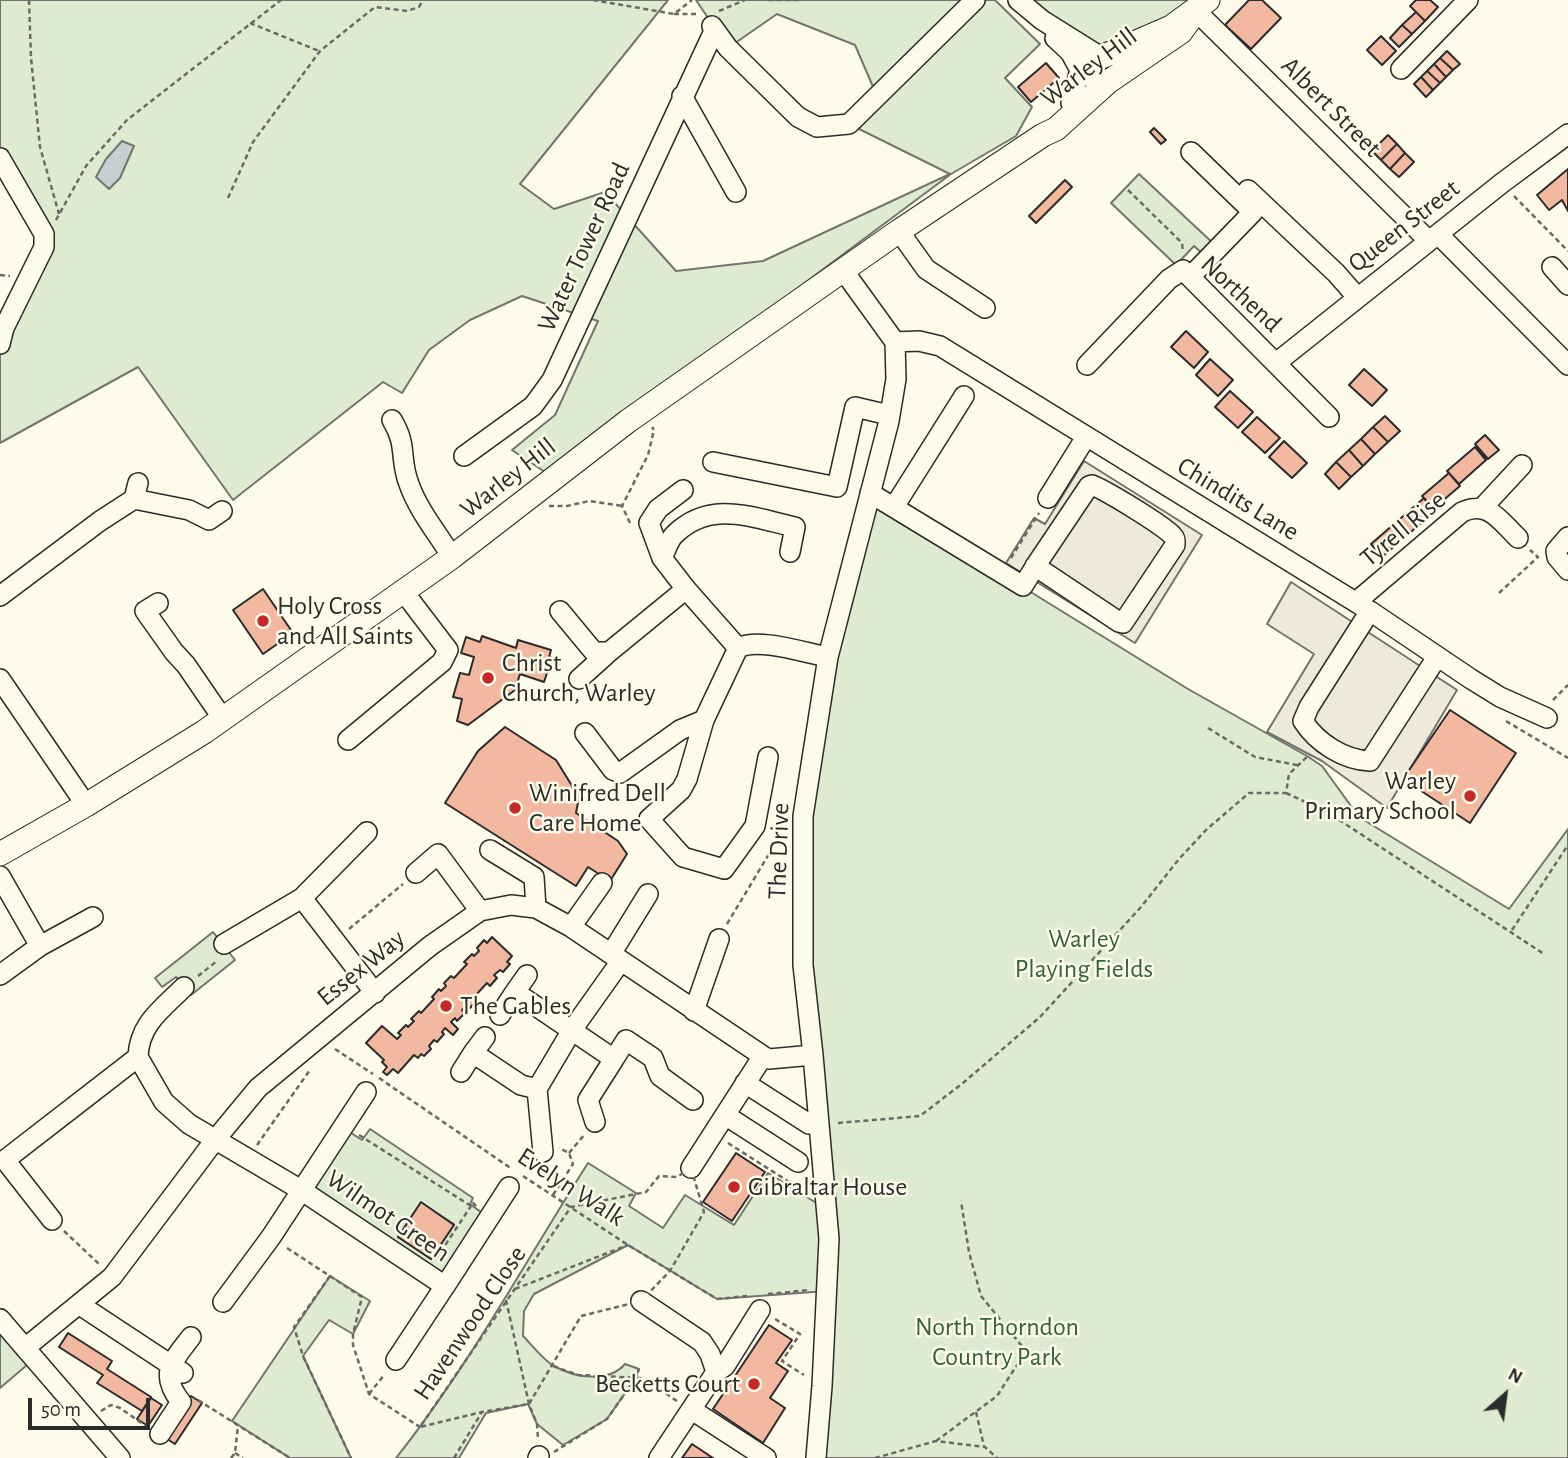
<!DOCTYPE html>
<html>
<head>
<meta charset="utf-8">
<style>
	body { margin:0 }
	#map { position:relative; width:1568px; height:1458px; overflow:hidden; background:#fdfbea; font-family:"Alegreya Sans",sans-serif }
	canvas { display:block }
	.north { position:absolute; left:1470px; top:1360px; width:70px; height:70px; -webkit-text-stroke:5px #fdfbea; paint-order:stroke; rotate:28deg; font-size:19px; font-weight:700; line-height:28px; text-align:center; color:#2b2b2b }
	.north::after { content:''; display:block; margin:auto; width:24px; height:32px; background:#2b2b2b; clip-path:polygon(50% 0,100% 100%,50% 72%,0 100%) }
	.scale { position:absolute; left:28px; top:1398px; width:122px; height:32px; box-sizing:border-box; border:4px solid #2b2b2b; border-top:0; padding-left:9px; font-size:21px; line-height:24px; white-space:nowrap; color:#2b2b2b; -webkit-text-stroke:5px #fdfbea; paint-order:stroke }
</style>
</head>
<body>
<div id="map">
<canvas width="1568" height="1458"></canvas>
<div class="north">N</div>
<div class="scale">50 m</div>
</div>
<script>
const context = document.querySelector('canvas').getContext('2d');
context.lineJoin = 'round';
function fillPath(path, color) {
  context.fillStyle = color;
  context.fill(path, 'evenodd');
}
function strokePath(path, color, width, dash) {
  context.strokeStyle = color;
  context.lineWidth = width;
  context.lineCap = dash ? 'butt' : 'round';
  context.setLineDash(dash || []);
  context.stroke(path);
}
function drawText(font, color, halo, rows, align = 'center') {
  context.font = font + ' "Alegreya Sans",sans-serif';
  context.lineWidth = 5;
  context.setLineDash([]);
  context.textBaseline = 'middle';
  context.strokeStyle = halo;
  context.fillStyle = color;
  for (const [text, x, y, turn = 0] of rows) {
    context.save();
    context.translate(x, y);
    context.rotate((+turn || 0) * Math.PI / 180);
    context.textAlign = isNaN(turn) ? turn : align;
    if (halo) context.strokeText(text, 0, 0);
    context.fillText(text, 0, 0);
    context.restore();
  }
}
const green = new Path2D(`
	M0 0H668L520 184 554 209 605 192 676 271 763 261 950 174 849 124 877 96 855 45 777 14 728 48 696 0H995L1040 44 1005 78 1032 107 1016 136 951 174 548 474 512 450 555 415 598 321 522 296 470 320 429 350 402 393 383 382 233 500 138 367 0 443V344L44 247 0 158Z
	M1018 0H1208L1088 50Z
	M1139 174 1215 245 1205 256 1194 246 1176 265 1111 203Z
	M870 493 1188 689 1307 756 1322 766 1359 817 1509 909 1568 829V1458H823L827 1291 717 1299 628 1245 534 1294 524 1311 523 1336C532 1345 543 1360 554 1366 575 1378 609 1383 625 1364L639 1369 635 1379 607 1419 563 1445 537 1424 528 1404 486 1413 459 1458H396C469 1366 525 1262 588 1163L636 1193 629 1206 663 1228 685 1195 734 1225 768 1173 826 1209 803 816Z
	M213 932 235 960 191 995 176 977 162 987 155 978Z
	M370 1129 473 1198 470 1204 485 1215 446 1279 310 1189 348 1131 362 1140ZM421 1203 454 1224 431 1259 398 1237Z
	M330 1276 370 1301 353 1334 329 1320 303 1356 351 1458H290L232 1421Z
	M0 1319 34 1359 0 1388Z`);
fillPath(green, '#deebd1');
strokePath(green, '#74746e', 2);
const parking = new Path2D(`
	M1084 461 1202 535 1135 643 1006 563 1034 518 1045 524Z
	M1291 582 1457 690 1387 808 1322 761 1267 732 1314 654 1267 624Z`);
fillPath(parking, '#eceadb');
strokePath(parking, '#74746e', 2);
const water = new Path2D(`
	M122 141 134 146 120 178 109 189 96 177 106 159Z`);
fillPath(water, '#c7d0d0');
strokePath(water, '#74746e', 2);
const building = new Path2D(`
	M1249 0H1262L1281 18 1251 49 1225 25Z
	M1416 0H1430L1438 7 1425 21 1410 6Z
	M1416 12 1425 21 1412 34 1402 25Z
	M1402 25 1412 34 1399 47 1390 38Z
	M1381 36 1396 51 1382 65 1367 50Z
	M1447 51 1460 64 1453 70 1440 58Z
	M1440 58 1453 70 1446 77 1434 64Z
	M1046 63 1059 78 1031 102 1018 87Z
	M1434 64 1446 77 1440 83 1427 71Z
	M1427 71 1440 83 1433 90 1421 77Z
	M1421 77 1433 90 1426 97 1414 84Z
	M1154 128 1166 140 1161 144 1150 132Z
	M1388 135 1397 144 1381 160 1372 151Z
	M1397 144 1405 153 1390 169 1381 160Z
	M1405 153 1414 162 1399 177 1390 169Z
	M1568 169V211L1562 200 1549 210 1537 195Z
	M1065 180 1072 187 1036 223 1029 216Z
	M1186 331 1208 352 1194 368 1171 347Z
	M1210 359 1233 380 1218 396 1196 375Z
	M1364 369 1387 390 1372 406 1349 385Z
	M1230 391 1253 412 1238 428 1215 407Z
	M1385 416 1400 431 1388 442 1373 427Z
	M1257 417 1280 438 1265 453 1242 432Z
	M1373 427 1388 442 1375 454 1361 439Z
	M1485 435 1499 450 1488 459 1475 444Z
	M1361 439 1375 454 1363 466 1349 450Z
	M1284 441 1307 463 1292 478 1269 457Z
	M1475 447 1486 460 1459 484 1447 471Z
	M1349 450 1363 466 1351 477 1336 462Z
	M1336 462 1351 477 1339 489 1325 474Z
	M1449 473 1460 486 1433 509 1422 496Z
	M1424 498 1435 511 1382 557 1371 544Z
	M263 589 293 633 263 654 233 610Z
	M482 636 516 648 518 640 551 650 549 657 552 658 544 682 520 674 515 690 468 725 457 721 462 699 453 697 460 673 469 675 474 657 461 653 466 637 480 642Z
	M1450 710 1516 753 1470 823 1403 779Z
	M505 727 556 760 579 797 576 813 618 841 627 854 610 881 588 867 576 886 445 803 478 751Z
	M492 937 512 956 507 962 510 964 503 972 500 970 494 975 497 978 490 986 487 983 474 997 477 1000 470 1008 467 1005 462 1010 465 1013 457 1021 455 1018 451 1022 458 1029 453 1035 445 1028 442 1032 444 1034 437 1042 434 1040 429 1046 431 1049 424 1056 421 1054 418 1058 414 1055 398 1073 393 1069 387 1075 383 1072 387 1067 382 1062 384 1060 366 1043 382 1026 397 1039 401 1035 398 1033 406 1025 408 1027 414 1021 411 1019 419 1011 421 1013 434 999 432 997 439 989 441 991 446 986 444 983 451 976 454 978 467 964 464 962 472 954 474 956 479 951 477 948 484 940 487 943Z
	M736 1153 765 1172 732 1221 703 1202Z
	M421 1202 454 1225 431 1259 398 1237Z
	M769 1325 792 1340 776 1363 788 1371 770 1398 785 1408 763 1443 713 1409Z
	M68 1333 112 1361 107 1369 151 1397 142 1411 97 1383 103 1375 59 1347Z
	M191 1396 202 1403 175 1444 164 1437Z
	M151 1398 162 1405 148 1426 137 1419Z
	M692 1444 713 1458H682Z`);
fillPath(building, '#f2b8a0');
strokePath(building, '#2b2b2b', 2);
const minor = new Path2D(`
	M1018 0 1042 20 1101 57
	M1196 11 1429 241
	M712 26 728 48 798 117 817 127 849 124 975 0
	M1055 38 1070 52 1080 70 1071 103
	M1401 69 1468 0
	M682 96 736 192
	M0 158 44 234V247L4 328 0 344
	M1248 190 1336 273 1357 297
	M899 231 926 269 985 308
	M1438 234 1568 365
	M1552 267 1568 285
	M1190 277 1253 212 1191 152
	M895 342 919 341 940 346 1370 611 1471 679 1500 697 1547 718
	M1276 363 1502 183 1568 134
	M1087 365 1169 279 1183 270 1329 417
	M392 420C408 446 399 459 409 484 418 510 438 534 452 557
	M464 456 533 406 552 380 714 31
	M713 462 837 487 855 407 889 415
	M870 493 1023 586 1038 562 1089 486 1092 485C1107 491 1161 524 1172 535 1176 539 1175 540 1175 545L1123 623 1119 622 1035 566
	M1048 498 1086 437
	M134 499 189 510 209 520 222 511
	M894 507 964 396
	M1483 507 1522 465
	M1568 537 1556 551 1557 557 1568 570
	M790 552 795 527C753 518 711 499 675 534 669 539 666 550 662 558L686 589 738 648C758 637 805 653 828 657
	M662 558 649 523 658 509 683 490
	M0 596 100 521 134 499 138 483
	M1356 602 1462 512C1489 500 1500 521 1518 538
	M158 603 145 611 174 652 186 665 223 719
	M560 611 594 652H609L686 589
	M1370 611 1309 707 1303 721C1317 743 1344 760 1370 761L1437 657
	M738 648 704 720 687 779 681 790 649 819 683 857 724 869 755 826 768 757
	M0 679 86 805
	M579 679 609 652
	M585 733 613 770 620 773 680 730 704 720
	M348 740 442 662 448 650 403 591
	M490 850 534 877 536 908
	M416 873 438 854 480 911
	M0 876 40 946 0 975
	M302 898 375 993
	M571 927 602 883
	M224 944 302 898 367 832
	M40 946 93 917
	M611 954 648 894
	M527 975 515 992 614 1059 626 1040 653 1058 660 1076 693 1100
	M694 1011 719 939
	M500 1015 515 992
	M485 1037 473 1053 521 1085 537 1089
	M138 1057C139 1024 162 1009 184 987
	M461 1072 473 1053
	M745 1083 809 1124
	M725 1115 798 1162
	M595 1122 588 1100 614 1059
	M543 1152 537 1089 572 1030 621 961
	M691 1168 763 1056
	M52 1220 5 1160 138 1057 164 1102 189 1124 301 1190 445 1286 396 1360
	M445 1286 509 1187
	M641 1301 702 1342 710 1354 716 1372 659 1458
	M223 1302 271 1237 366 1092
	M80 1305 183 1373
	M0 1319 120 1458
	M25 1348 112 1277 215 1140 258 1088 430 946 480 911 511 905 536 908 571 927 763 1056 769 1059 813 1055
	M716 1372 725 1366 760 1310
	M692 1410 766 1458
	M160 1434 181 1402C158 1373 173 1361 191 1337
	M538 1458 539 1456
	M816 1458 822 1386 829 1239 813 1055 803 965V816L828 657 889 421 896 379 895 342 843 270`);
const major = new Path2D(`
	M1108 82 1098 81 1091 74 1092 65 1097 59 1171 27 1208 0
	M0 854 86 805 204 732 452 557 628 421 899 231 1043 135 1056 129 1108 82 1181 32 1196 11`);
strokePath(minor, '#2b2b2b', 22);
strokePath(major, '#2b2b2b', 25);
strokePath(new Path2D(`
	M29 0 31 58 40 147 59 214
	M593 0 674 14 692 0
	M768 0H800
	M719 11 745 0
	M674 14H699
	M250 23 319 51
	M1128 190 1182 243 1183 252
	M1514 196 1568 251
	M228 198 253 142 320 51 375 7 407 11 419 7 423 0
	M56 220 86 166 127 120 281 0
	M0 275 10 276
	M549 506H567L589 501 622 506
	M630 523 622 506 648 455 654 430 652 427
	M1011 558 1039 513
	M1499 593 1538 557 1530 550
	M1553 700 1568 685
	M1506 721 1568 758
	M1208 728 1255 757 1297 765
	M1286 793 1327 812 1544 954
	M727 924 775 844 786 833
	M349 929 403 884
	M1512 930 1568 845
	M198 976 217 961
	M335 1049 373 1074
	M379 1078 512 1169
	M838 1123 920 1116 963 1083 1040 1017 1141 907 1179 859 1206 830 1249 793H1286L1289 774 1310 754
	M359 1135 471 1206 473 1203 476 1206
	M728 1143 808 1194
	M257 1145 310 1070
	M569 1153 585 1134
	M691 1168 704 1212 670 1271 641 1301 581 1316 529 1404 482 1412 420 1427 571 1207 646 1192 659 1176 677 1177Z
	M523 1176 628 1245 717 1299 747 1296
	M553 1195 573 1164 569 1153 559 1148
	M64 1231 100 1265
	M287 1248 362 1297 353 1334V1345L369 1394 420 1427
	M436 1259 471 1206
	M330 1276 294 1327 303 1356 351 1458
	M515 1289 628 1245
	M768 1294 810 1290
	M506 1300 529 1404 537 1424 538 1439
	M775 1319 800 1334 782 1361 804 1375
	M553 1366 578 1375 642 1378 677 1401
	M369 1394 384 1375
	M198 1400 290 1458
	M101 1411 111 1405 120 1408 146 1426
	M976 1412 984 1446
	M936 1441 997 1396 1026 1351 981 1296 969 1252 961 1201
	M554 1452 607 1419 635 1379 639 1369
	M235 1453 243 1458
	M231 1458 235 1453 238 1425
	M454 1458 482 1412
	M875 1458 936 1441 985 1447 997 1458`), '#6a6964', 2.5, [5, 3.5]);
strokePath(minor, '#fdfbea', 19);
strokePath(major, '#fdfbea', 23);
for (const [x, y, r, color] of [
	[263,621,7,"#c62828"],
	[488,678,7,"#c62828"],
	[1470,796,7,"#c62828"],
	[515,808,7,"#c62828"],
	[446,1006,7,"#c62828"],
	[734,1187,7,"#c62828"],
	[754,1384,7,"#c62828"]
]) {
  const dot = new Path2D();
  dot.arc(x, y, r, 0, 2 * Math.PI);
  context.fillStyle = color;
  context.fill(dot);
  strokePath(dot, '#fdfbea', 2.5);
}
drawText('26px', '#2b2b2b', '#fdfbea', [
	["Warley Hill",1089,67,-37],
	["Albert Street",1331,107,45],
	["Queen Street",1404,226,-38],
	["Water Tower Road",584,247,-65],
	["Northend",1241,294,43],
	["Warley Hill",508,478,-38],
	["Chindits Lane",1238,499,31],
	["Tyrell Rise",1403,529,-40],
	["The Drive",779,851,-88],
	["Essex Way",361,968,-39],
	["Evelyn Walk",571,1187,33],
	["Wilmot Green",388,1216,34],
	["Havenwood Close",470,1323,-56]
]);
drawText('26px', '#2b2b2b', '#fdfbea', [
	["Holy Cross",277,606],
	["and All Saints",277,636],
	["Christ",502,663],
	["Church, Warley",502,693],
	["Warley",1456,781,"right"],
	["Primary School",1456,811,"right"],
	["Winifred Dell",529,793],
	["Care Home",529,823],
	["The Gables",460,1006],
	["Gibraltar House",748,1187],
	["Becketts Court",740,1384,"right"]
], 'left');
drawText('26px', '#34623c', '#fdfbea', [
	["Warley",1084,939],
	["Playing Fields",1084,969],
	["North Thorndon",997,1327],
	["Country Park",997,1357]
]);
</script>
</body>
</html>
